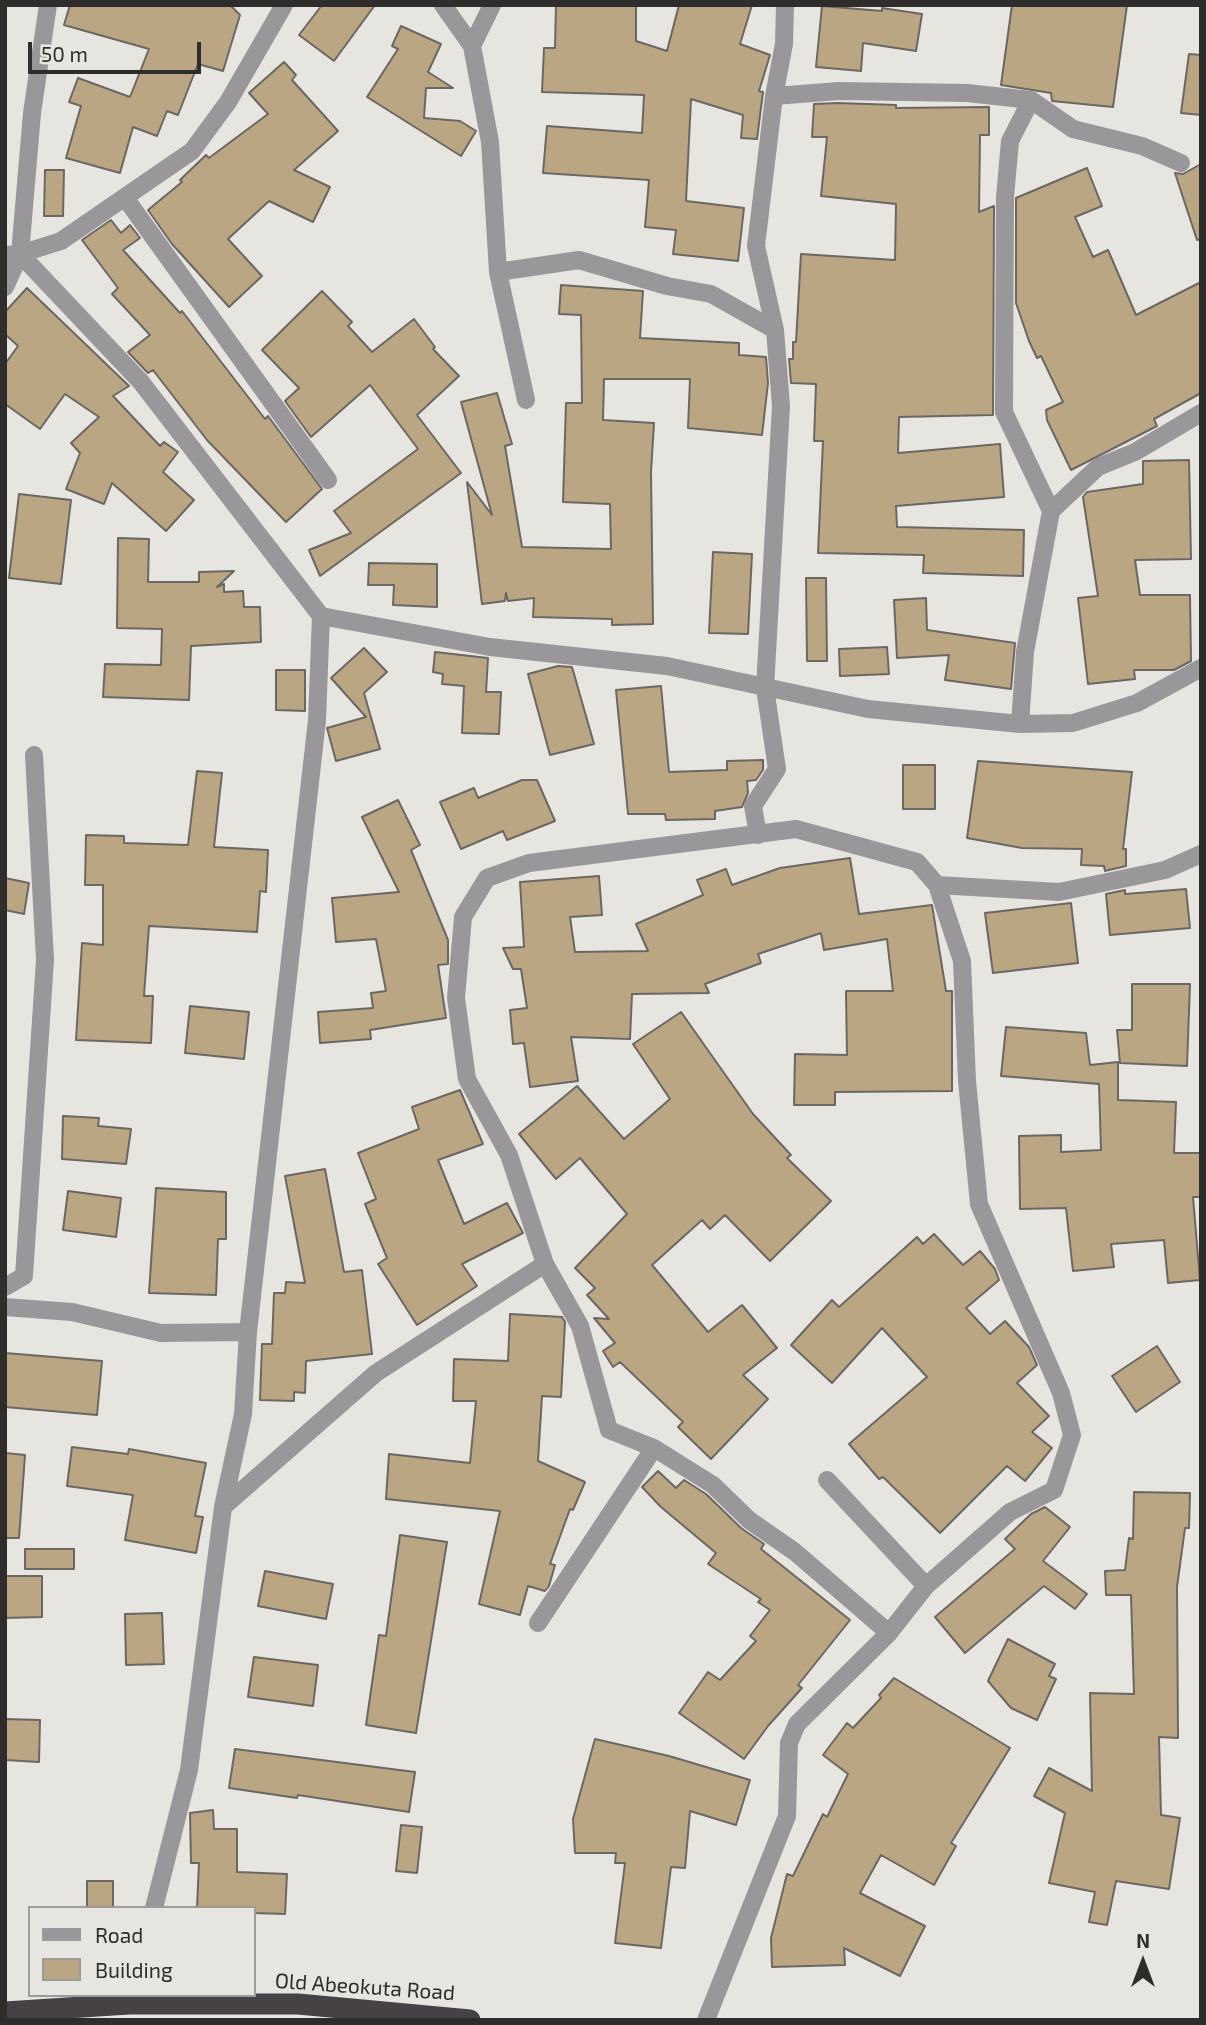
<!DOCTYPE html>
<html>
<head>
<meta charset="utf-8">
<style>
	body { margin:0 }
	#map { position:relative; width:1206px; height:2025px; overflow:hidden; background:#e7e5df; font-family:"Exo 2",sans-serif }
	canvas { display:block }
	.frame { position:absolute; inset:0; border:7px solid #2e2d2b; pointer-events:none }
	.legend { position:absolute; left:28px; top:1906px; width:228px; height:91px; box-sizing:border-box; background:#e7e5df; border:2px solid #9d9b97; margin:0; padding:9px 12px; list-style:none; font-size:21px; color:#2e2d2b }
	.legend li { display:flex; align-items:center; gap:14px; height:35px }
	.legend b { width:35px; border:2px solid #9d9b97 }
	.north { position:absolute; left:1108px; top:1927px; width:70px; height:70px; -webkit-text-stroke:5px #e7e5df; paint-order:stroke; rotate:0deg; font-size:19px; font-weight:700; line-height:28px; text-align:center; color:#2e2d2b }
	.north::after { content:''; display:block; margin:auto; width:24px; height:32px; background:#2e2d2b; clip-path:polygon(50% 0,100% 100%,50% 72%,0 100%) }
	.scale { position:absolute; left:28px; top:42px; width:173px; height:32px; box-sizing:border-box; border:4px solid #2e2d2b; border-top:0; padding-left:9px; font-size:21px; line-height:24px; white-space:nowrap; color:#2e2d2b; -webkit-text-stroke:5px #e7e5df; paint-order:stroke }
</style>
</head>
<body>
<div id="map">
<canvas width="1206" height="2025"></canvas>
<div class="frame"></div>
<ul class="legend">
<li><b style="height:9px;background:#999799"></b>Road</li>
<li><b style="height:19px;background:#bba684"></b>Building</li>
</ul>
<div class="north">N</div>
<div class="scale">50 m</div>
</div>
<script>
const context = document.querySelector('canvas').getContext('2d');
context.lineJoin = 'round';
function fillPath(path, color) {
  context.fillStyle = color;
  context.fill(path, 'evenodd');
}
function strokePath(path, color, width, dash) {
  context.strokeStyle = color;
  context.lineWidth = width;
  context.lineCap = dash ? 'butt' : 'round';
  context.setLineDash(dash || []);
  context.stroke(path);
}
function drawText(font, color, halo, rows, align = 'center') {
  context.font = font + ' "Exo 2",sans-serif';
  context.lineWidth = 5;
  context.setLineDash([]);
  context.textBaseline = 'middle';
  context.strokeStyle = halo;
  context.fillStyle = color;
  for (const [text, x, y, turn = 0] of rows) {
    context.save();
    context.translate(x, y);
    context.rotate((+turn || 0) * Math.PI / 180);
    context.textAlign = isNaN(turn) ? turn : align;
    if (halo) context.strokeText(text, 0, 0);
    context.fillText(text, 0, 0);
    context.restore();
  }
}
const building = new Path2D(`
	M70 5H230L240 15 223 71 198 64 178 115 167 111 157 136 133 127 120 173 66 158 81 106 69 102 78 78 130 97 149 49 64 25Z
	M322 5H375L334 61 299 35Z
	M556 5H636V41L667 51 679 5H752L740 44 770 55 759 91 763 92 757 139 741 138 743 115 691 99 686 201 744 208 738 261 673 254 676 230 645 227 649 180 543 173 547 126 642 133 644 95 542 92 544 48H555Z
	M1012 5H1127L1113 107 1052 101 1051 93 1001 85Z
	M822 6 882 11V8L922 14 916 51 863 43 861 71 816 67Z
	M401 26 441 44 428 72 453 88H426L424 118 460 121 476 131 461 156 367 97 398 49 392 46Z
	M1189 54 1201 55V115L1181 113Z
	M284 62 296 75 292 80 338 131 294 170 330 187 313 222 269 201 228 239 262 276 229 307 172 244 148 210 182 182 180 180 206 155 209 158 268 114 249 93Z
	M838 103 896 105V108L989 107V135H980L979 212 994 206 993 415 899 417 898 453 1000 444 1004 497 896 506 897 527 1024 530 1023 576 923 573 924 555 818 553 823 441H814L816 384 791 383 789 359H793V342H796L801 254 895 260 896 204 821 196 827 137H812L814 104Z
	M1201 164V239L1197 240 1175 173 1183 174Z
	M1087 168 1102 206 1075 217 1093 257 1108 250 1136 315 1201 282V393L1154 419 1157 426 1071 470 1047 420 1046 410 1063 402 1041 356 1037 358 1029 341 1016 303V198Z
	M45 170H64L63 216H44Z
	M111 220 121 233 130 225 140 238 123 250 180 313 182 311 265 419 268 416 322 489 286 522 207 440 153 370 148 373 128 352 150 335 112 294 118 288 82 240Z
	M561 285 643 291 640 338 739 343V355L766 357 768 383 762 435 688 428 690 379H604L603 420 654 423 651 472 653 624 612 625V619L533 617 534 598 508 601 506 593 505 601 482 604 467 482 492 515 461 402 497 393 512 444 505 446 522 547 611 549 610 504 563 502 566 403H582L581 315 559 314Z
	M27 288 129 386 113 396 160 446 164 442 178 452 163 472 194 500 166 531 112 483 104 504 66 489 80 453 71 443 99 417 65 394 40 429 5 404V364L18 346 5 334V312Z
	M322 291 352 322 348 326 372 352 414 319 435 347 433 349 459 376 417 415 461 473 320 576 309 550 351 533 334 511 418 449 370 385 311 437 285 401 299 388 262 350Z
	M1189 460 1191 559 1135 560 1140 595H1190L1191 661 1174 670H1134L1135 679 1088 684 1078 598 1098 596 1083 497 1087 492 1143 484V461Z
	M19 494 71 500 61 584 9 578Z
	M118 538 149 539 148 582H199V572L234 571 217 587 224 584V592L243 591 244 607H260L261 642 191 646 189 700 103 697 105 664 161 665 162 629 117 628Z
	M713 552 752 554 748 634 709 633Z
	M369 563 437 564V607L393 605 394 585H368Z
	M806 578H826L827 661H807Z
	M926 598 927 630 1015 643 1011 689 945 680 949 655 897 658 894 600Z
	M887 647 889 674 840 676 839 649Z
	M364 648 387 672 364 693 380 749 336 761 327 728 366 717 331 678Z
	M435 652 488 658 486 692H501L499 734 462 733 464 686 442 684 443 674 433 672Z
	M558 666 572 667 594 744 550 755 528 674Z
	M276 670H305V711L276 710Z
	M661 686 669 772 727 770V761L763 760V770L756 780 747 781 748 793 742 807 715 811V819L666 820 665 814H628L616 690Z
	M978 761 1132 772 1123 849H1126V866L1105 871 1104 866 1081 865 1082 849 1022 848 967 838Z
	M903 765H935V809H903Z
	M197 771 222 773 214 847 268 850 266 892 260 891 257 932 149 926 144 996H153L151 1043 76 1040 82 943 103 945V885H85L86 835 124 836V843L188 845Z
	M522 780H537L555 821 507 840 503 831 461 849 440 802 474 788 478 798Z
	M398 800 420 845 411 850 448 940V964L438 965 446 1018 370 1030 371 1039 320 1043 318 1012 373 1008 371 993 386 991 376 939 336 942 332 898 399 892 362 817Z
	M850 858 859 914 932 905 946 991H952V1091L835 1092V1105H794L795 1054 847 1055 846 991H893L887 939 824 950 821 933 758 954 761 963 705 984 709 993 632 994 630 1039 571 1037 578 1081 530 1087 524 1043 513 1044 510 1010 527 1008 521 969H513L503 948 524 947 520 882 599 876 602 915 570 917 575 952 648 951 636 924 703 895 697 880 726 869 732 885 780 868Z
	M5 878 29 883 24 914 5 910Z
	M1186 889 1190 928 1110 935 1106 894 1125 890V894Z
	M1071 903 1078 963 993 973 985 913Z
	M1132 984H1190L1187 1066 1120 1063 1117 1030H1132Z
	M190 1006 249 1012 244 1059 185 1053Z
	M681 1012 753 1114 791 1155 787 1158 831 1201 770 1261 725 1215 710 1229 702 1220 652 1265 708 1332 742 1305 777 1348 743 1375 768 1399 711 1459 678 1427 683 1422 620 1362 613 1367 603 1351 615 1343 594 1318 609 1319 587 1295 595 1288 575 1268 627 1214 580 1158 556 1179 519 1134 577 1086 624 1139 670 1099 633 1044Z
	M1006 1027 1086 1033 1090 1065 1118 1062V1100L1176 1102 1174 1153H1201V1197H1193L1200 1280 1168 1283 1164 1240 1111 1244 1114 1267 1073 1271 1066 1208 1020 1209 1019 1136 1061 1135V1152L1101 1150 1099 1084 1001 1076Z
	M460 1090 483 1144 438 1160 464 1224 507 1203 523 1233 462 1264 477 1286 417 1325 378 1264 387 1258 365 1204 376 1199 358 1153 419 1129 412 1107Z
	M63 1116 99 1118 98 1126 131 1129 126 1164 62 1159Z
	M325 1169 344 1272 362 1270 372 1354 306 1361 305 1393 294 1392V1401L260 1400 262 1344H272L274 1293H285L286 1282 305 1283 285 1176Z
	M156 1188 226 1192V1239H218L216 1295 149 1293Z
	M68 1191 121 1198 116 1237 63 1230Z
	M934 1234 963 1265 980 1251 995 1269 999 1280 966 1308 990 1334 1005 1321 1029 1347 1037 1365 1017 1383 1049 1416 1032 1432 1052 1448 1025 1481 1007 1466 940 1533 883 1477 879 1479 849 1444 927 1377 882 1328 832 1383 791 1345 832 1300 839 1307 917 1237 923 1244Z
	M510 1314 562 1317 565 1322 561 1397 542 1396 538 1461 585 1482 573 1510 570 1509 550 1564 555 1565 549 1586 545 1591 528 1586 520 1615 479 1604 500 1511 386 1499 389 1454 470 1463 476 1401H453L454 1359 508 1361Z
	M1157 1346 1180 1382 1136 1412 1112 1376Z
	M5 1353 102 1361 97 1415 5 1407Z
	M72 1447 128 1454 129 1449 206 1463 195 1516 203 1517 196 1553 125 1540 133 1495 67 1486Z
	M5 1453 25 1455 19 1538H5Z
	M658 1471 676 1488 684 1480 706 1494 741 1528 764 1544 761 1549 850 1620 798 1685 802 1688 768 1726 744 1759 679 1713 708 1672 720 1680 756 1641 750 1636 770 1610 758 1602 761 1599 708 1564 716 1553 661 1507 642 1487Z
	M1134 1492 1190 1493 1189 1528H1185L1177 1587 1178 1738 1159 1737 1161 1815 1180 1818 1169 1889 1116 1881 1107 1925 1089 1922 1095 1892 1049 1883 1065 1813 1034 1796 1049 1768 1092 1791 1090 1693 1134 1694 1131 1595H1106L1105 1571 1125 1570 1129 1538 1133 1539Z
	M1045 1507 1070 1527 1043 1561 1087 1594 1075 1609 1044 1586 965 1653 935 1617 1015 1549 1005 1539 1031 1514Z
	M400 1535 447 1542 416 1733 366 1725 379 1635 386 1636Z
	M25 1549H74V1569H25Z
	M265 1571 333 1584 326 1619 258 1606Z
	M5 1576H42V1617L5 1618Z
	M162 1613 164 1664 126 1665 125 1614Z
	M1008 1639 1055 1664 1049 1676 1056 1679 1037 1720 1011 1708 988 1681Z
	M254 1657 318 1665 313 1706 248 1697Z
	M894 1678 1010 1748 951 1843 956 1846 934 1885 881 1855 860 1893 925 1926 900 1976 844 1948 845 1965 772 1967 771 1938 787 1874 793 1876 823 1814 827 1817 848 1774 823 1755 847 1723 853 1728 881 1698 879 1695Z
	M5 1719 40 1720 39 1762 5 1760Z
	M595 1739 669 1756 750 1780 736 1825 690 1811 685 1868 671 1867 661 1948 615 1943 625 1863H615L616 1853H575L573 1819Z
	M235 1749 415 1772 409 1812 298 1795 297 1798 229 1788Z
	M213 1810 214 1829H237V1872L287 1874 285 1914 254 1913V1908H197L199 1863H191L190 1813Z
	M401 1825 422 1827 417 1873 396 1871Z
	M87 1881H113V1908H87Z`);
fillPath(building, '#bba684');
strokePath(building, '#6b6863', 2);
strokePath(new Path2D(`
	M443 5 472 46 490 142 498 272 526 400
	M472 46 492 5
	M774 96 839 91 967 93 1031 100 1073 129 1142 146 1181 163
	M126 199 328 480
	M20 254 61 241 192 151 228 102 284 5
	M5 255 20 254 141 382 321 616 317 720 248 1332 243 1414 223 1507 189 1770 154 1908
	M498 272 579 260 667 286 711 294 775 330
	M5 287 20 254 32 113 48 5
	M1051 511 1098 467 1135 452 1201 413
	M321 616 490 647 667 666 868 709 1020 724 1073 723 1137 703 1201 668
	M1020 724 1025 652 1051 511 1004 412 1005 197 1010 141 1031 100
	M758 835 753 806 777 769 765 688 781 406 775 330 756 246 774 96 784 44 785 5
	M937 885 1059 892 1165 870 1201 854
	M5 1287 24 1276 45 960 34 755
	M5 1307 72 1312 161 1333 248 1332
	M827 1480 926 1586
	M223 1507 376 1373 545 1264
	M538 1623 654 1448
	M706 2020 787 1816 789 1743 797 1724 889 1633 926 1586 1010 1512 1054 1490 1072 1435 1061 1393 979 1204 967 1081 962 961 937 885 917 862 796 829 529 863 487 878 463 917 456 998 467 1079 509 1155 545 1264 580 1326 609 1430 654 1448 713 1485 749 1520 795 1552 889 1633`), '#999799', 18);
strokePath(new Path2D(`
	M5 2012 129 2004H298L470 2020`), '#464145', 21);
drawText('21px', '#2e2d2b', '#e7e5df', [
	["Old Abeokuta Road",365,1987,4]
]);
</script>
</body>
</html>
